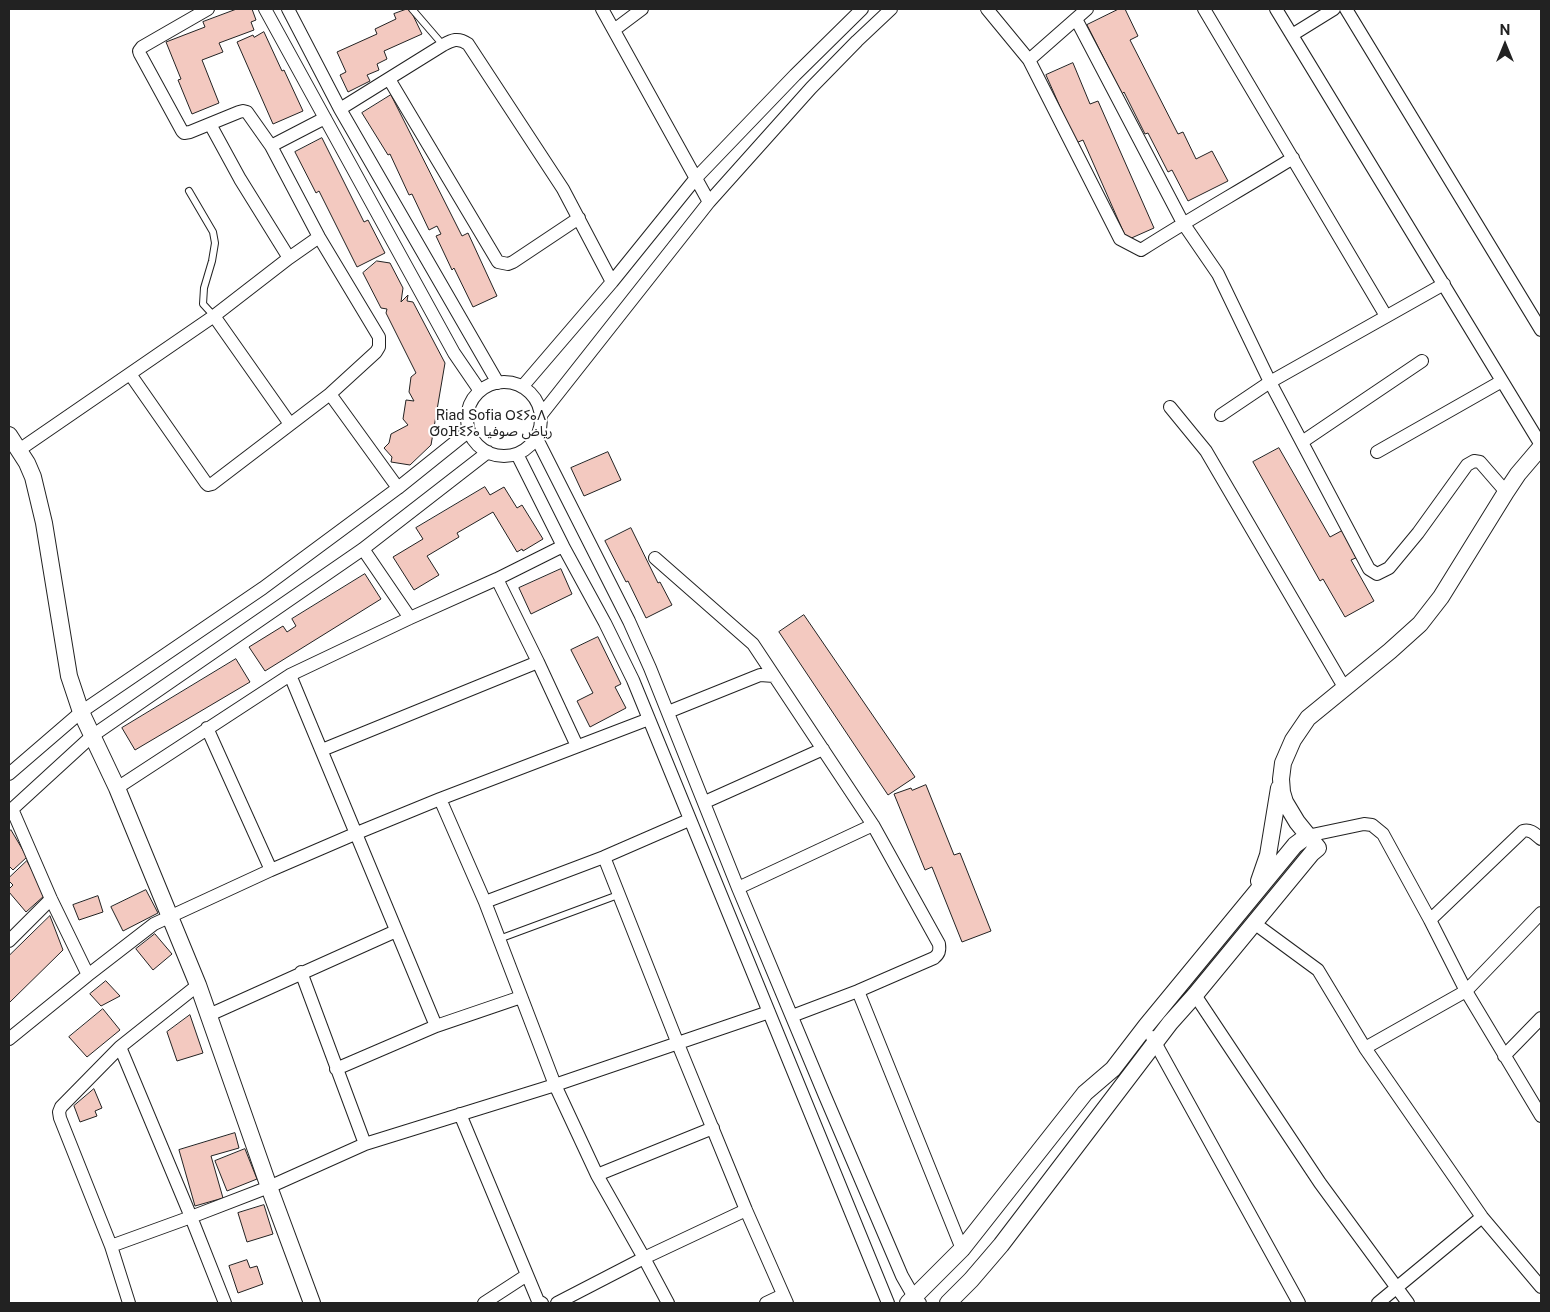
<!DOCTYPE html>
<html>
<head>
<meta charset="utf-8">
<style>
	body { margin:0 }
	#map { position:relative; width:1550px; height:1312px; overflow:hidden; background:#fff; font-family:"Public Sans",sans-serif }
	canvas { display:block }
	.frame { position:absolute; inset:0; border:10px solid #222; pointer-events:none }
	.north { position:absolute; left:1480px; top:20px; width:50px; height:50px; -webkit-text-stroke:4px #fff; paint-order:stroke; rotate:0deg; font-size:14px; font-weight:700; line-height:20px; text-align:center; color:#222 }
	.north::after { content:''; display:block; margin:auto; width:18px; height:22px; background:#222; clip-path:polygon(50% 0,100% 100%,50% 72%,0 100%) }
</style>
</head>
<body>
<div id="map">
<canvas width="1550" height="1312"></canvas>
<div class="frame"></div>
<div class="north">N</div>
</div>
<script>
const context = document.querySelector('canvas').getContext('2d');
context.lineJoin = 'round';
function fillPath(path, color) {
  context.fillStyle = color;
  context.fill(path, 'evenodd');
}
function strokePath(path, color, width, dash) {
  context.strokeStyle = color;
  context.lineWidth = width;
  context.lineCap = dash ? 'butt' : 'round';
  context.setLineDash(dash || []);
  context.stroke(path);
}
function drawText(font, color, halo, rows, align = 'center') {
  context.font = font + ' "Public Sans","Noto Sans Arabic","Noto Sans Tifinagh",sans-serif';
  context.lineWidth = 4;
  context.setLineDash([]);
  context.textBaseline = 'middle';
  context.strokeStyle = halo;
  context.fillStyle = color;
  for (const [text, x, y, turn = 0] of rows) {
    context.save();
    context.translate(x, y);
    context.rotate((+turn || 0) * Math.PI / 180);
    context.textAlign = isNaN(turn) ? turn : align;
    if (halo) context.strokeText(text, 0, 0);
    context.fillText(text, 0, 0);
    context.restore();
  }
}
const building = new Path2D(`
	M237 9H252L256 20 251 22 254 30 219 43 223 52 202 60 219 103 192 114 178 80 181 79 166 42 205 27 203 22Z
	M407 9H410L422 34 384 51 387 59 377 64 379 70 367 75 370 81 348 92 340 75 346 72 337 52 377 34 375 29 396 19 394 14Z
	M1119 9H1125L1138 36 1130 40 1178 134 1183 132 1196 159 1212 151 1228 181 1188 201 1172 170 1168 172 1148 133 1145 134 1124 92 1122 94 1087 25Z
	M264 32 282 71 284 70 303 111 273 124 237 42 253 35 254 37Z
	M1073 63 1090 104 1098 101 1154 228 1127 240 1083 140 1076 143 1046 75Z
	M391 95 462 236 468 233 497 296 473 307 454 268 452 270 436 236 441 234 437 226 429 230 412 194 409 195 390 154 388 155 362 113Z
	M322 138 364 222 368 220 385 253 357 267 319 191 316 193 295 152Z
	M377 261 390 263 403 288 401 302 408 295 407 301 413 302 445 363 431 445 410 465 391 462 392 457 384 448 389 443 391 434 408 425 403 419 406 400 414 401 409 392 411 377 416 373 386 313 387 309 381 308 363 273Z
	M1279 448 1330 537 1343 530 1358 557 1351 560 1374 601 1345 617 1323 579 1320 581 1253 462Z
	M608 452 621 480 584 496 571 468Z
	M485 487 490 495 504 487 517 508 522 505 543 539 523 551 522 549 517 552 493 512 457 533 459 537 427 556 439 575 414 590 393 557 423 539 416 528Z
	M631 528 658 583 660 582 672 605 646 618 628 581 626 582 605 541Z
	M561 569 572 594 531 614 519 588Z
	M365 574 381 599 265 671 249 647 283 626 287 632 296 626 292 619Z
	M804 615 915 777 888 795 779 632Z
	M598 637 621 684 615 687 626 708 590 727 577 701 593 693 571 650Z
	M236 659 250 682 135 750 122 728Z
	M926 785 954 855 960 853 991 931 962 942 932 867 925 870 894 794 911 788 912 790Z
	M11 830 27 857 13 870 9 866V832Z
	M27 861 45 895 26 912 9 892V889L13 885 9 881V878Z
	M146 890 158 913 123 931 111 907Z
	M98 896 103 912 79 920 73 905Z
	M50 916 63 950 9 1003V956Z
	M155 934 172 954 153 970 136 949Z
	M106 981 120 996 101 1006 90 994Z
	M103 1009 120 1030 87 1057 69 1037Z
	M190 1015 203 1053 177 1061 167 1032Z
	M94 1089 102 1108 95 1111 97 1116 80 1122 74 1106Z
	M235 1133 239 1148 211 1156 223 1198 195 1206 179 1150Z
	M245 1149 257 1179 227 1191 215 1161Z
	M264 1205 273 1234 247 1242 238 1213Z
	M247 1260 250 1268 257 1266 263 1284 238 1293 229 1266Z`);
fillPath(building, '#f3c9c0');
strokePath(building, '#222', 1);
const service = new Path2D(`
	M412 9 443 45
	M189 191 213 232 215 243 212 261 204 288 203 304 214 316
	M499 939 618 895`);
const minor = new Path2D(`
	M265 9 454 353 480 391
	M288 9 340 109 498 383
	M602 9 709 202
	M987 9 1029 60 1120 239 1141 250C1191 218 1243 189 1293 158
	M1204 9 1386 316
	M1276 9 1541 445
	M1346 9 1541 330
	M1076 19 1183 223 1218 274 1270 382 1444 284
	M614 30 642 9
	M1292 35 1334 9
	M1029 60 1087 9
	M389 79 498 262 508 264 513 262 579 218
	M340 109 443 45C452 40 458 37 468 44L563 189 612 282
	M210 124 240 179 289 258
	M271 146 325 118
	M214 316 290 424
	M130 374 206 483 208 485 212 484 330 394 376 352 379 347V337L319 237 271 146 247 112 243 111 239 112 190 132 184 133 182 131 140 54 139 51 142 47 208 9
	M467 419a37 37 0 1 1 74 0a37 37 0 1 1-74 0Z
	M522 387 612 282 696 178 795 75 862 9
	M330 394 398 488
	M1170 407 1206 451 1344 687
	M541 415 709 202 811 88 857 41 891 9
	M1221 415 1270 382 1369 569 1377 574 1389 568 1418 533 1467 465 1474 461 1480 462 1506 492
	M536 437 629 621 650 668 738 888 825 1096 902 1276 914 1297 920 1303
	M1302 442 1422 361
	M19 450 214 316 289 258 319 237
	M1377 452 1502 381
	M517 454 563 546 605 623 633 680 888 1303
	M363 549 410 618
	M655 558 753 644 873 825 939 944C940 951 939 954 934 958L858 991 792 1016
	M497 579 538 662 577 746
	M290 675 436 1026
	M668 712 760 675 774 676
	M207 728 271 870
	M322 750 538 662
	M9 774 81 712 263 588 398 488 469 431
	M117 788 290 675 410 618 497 579 563 546
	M440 799 485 902 555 1085 597 1175 644 1258 668 1303
	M705 802 823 749
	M12 809 51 899 88 975
	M9 812 92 736 363 549 488 452
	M1307 836 1364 824 1372 825 1383 834 1430 920 1466 991 1541 1116
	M604 857 678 1044 746 1210 787 1303
	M738 888 873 825
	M485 902 604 857 689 820
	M1430 920 1523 831C1531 829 1535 834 1541 839
	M1254 923 1318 970 1365 1048 1482 1217 1541 1287
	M9 941 51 899
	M301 972 365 1144
	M858 991 962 1249
	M1195 995 1320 1183 1408 1303
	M209 1015 396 931
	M1152 1037 1299 1303
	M9 1039 88 975 154 924 271 870 357 833 440 799 649 719
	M120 1047 191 1217 225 1303
	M1365 1048 1466 991 1541 913
	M1504 1056 1541 1018
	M336 1069 436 1026 521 997
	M460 1114 538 1301 542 1303
	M597 1175 713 1128
	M111 1246 191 1217 269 1187 365 1144 555 1085 769 1012
	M129 1303 111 1246 60 1118 59 1112 61 1107 120 1047 198 985
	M484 1303 527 1275
	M557 1303 644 1258 746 1210
	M766 1303 783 1295
	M1378 1303 1482 1217`);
const tertiary = new Path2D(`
	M9 435 27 463 33 477 44 523 69 676 81 712 117 788 198 985 269 1187 312 1303
	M1259 881 1268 855 1279 788
	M908 1303 962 1249 1085 1093 1113 1069 1146 1026 1295 845 1307 836
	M948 1303 971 1280 1001 1245 1170 1023 1195 995 1312 853 1318 848 1297 822 1285 802 1282 792 1281 779 1283 763 1293 740 1308 718 1390 651 1420 624 1441 597 1506 492 1518 474 1541 447`);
strokePath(service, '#222', 8);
strokePath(minor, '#222', 14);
strokePath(tertiary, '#222', 18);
strokePath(service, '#fff', 6);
strokePath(minor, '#fff', 12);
strokePath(tertiary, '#fff', 16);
drawText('14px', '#222', '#fff', [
	["Riad Sofia ⵔⵉⵢⴰⴷ",491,416],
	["ⵚoⴼⵉⵢⴰ رياض صوفيا",491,432]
]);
</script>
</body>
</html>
